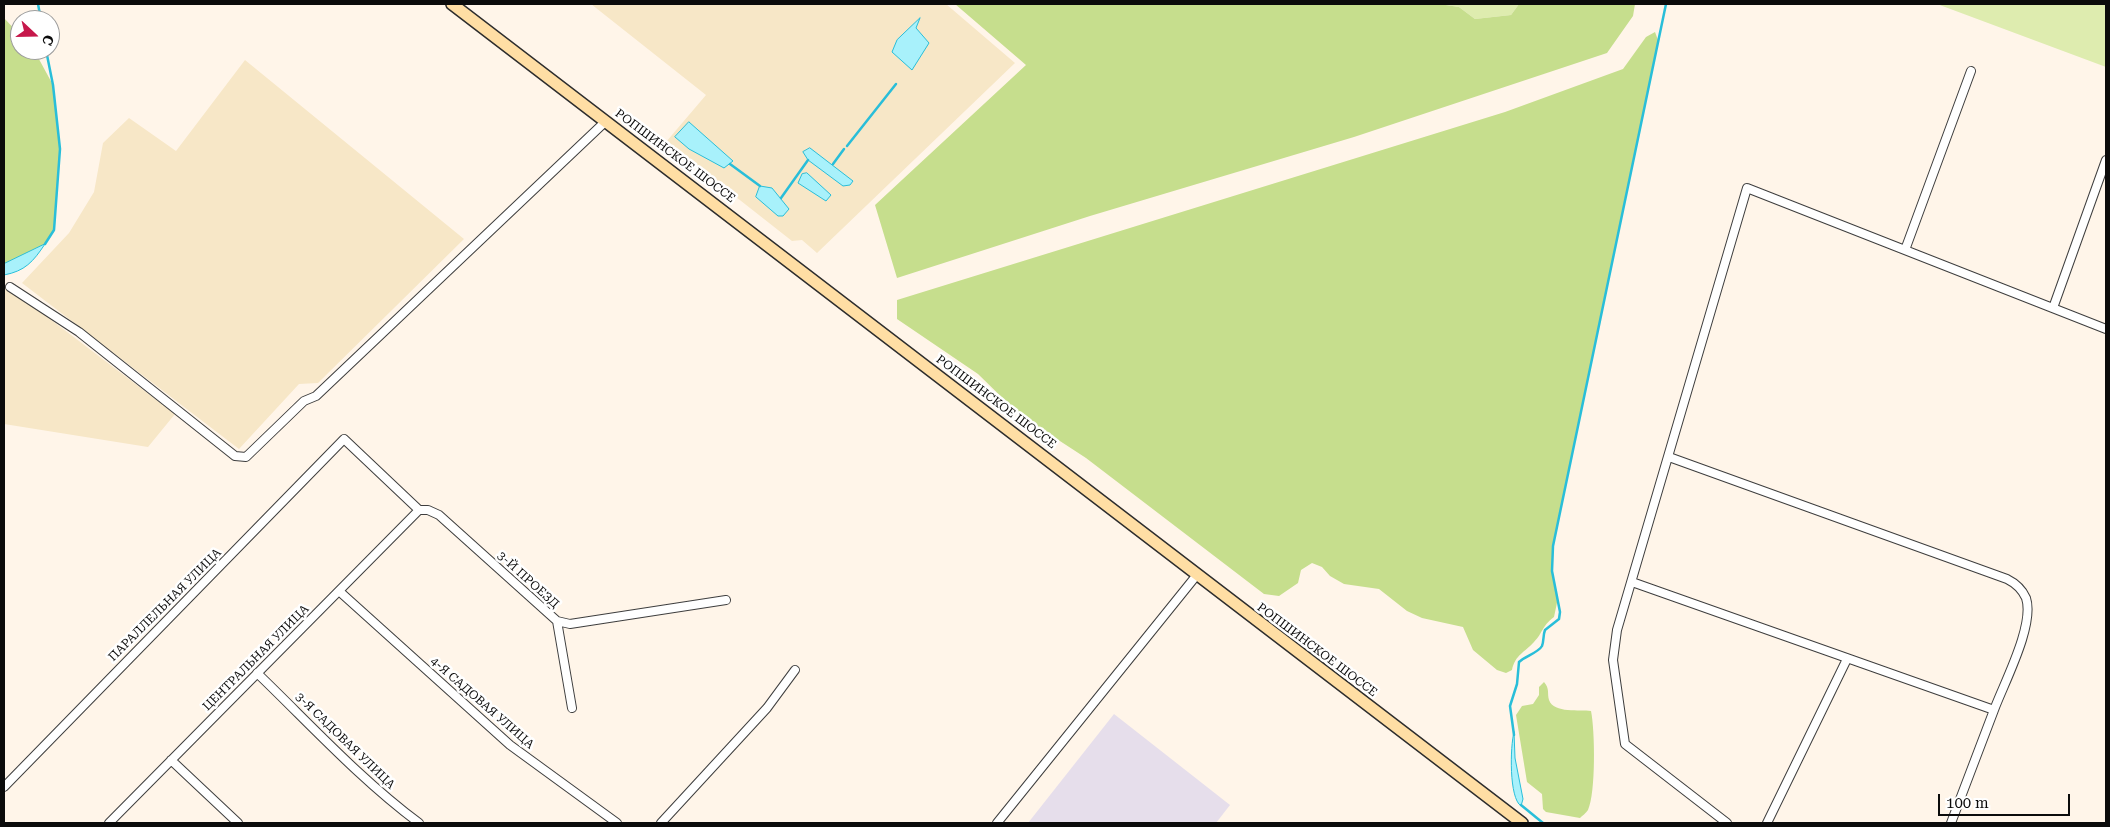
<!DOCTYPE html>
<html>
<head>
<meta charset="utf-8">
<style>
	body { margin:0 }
	#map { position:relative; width:2110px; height:827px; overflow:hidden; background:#fff5e9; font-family:"Roboto Serif",serif }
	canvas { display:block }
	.frame { position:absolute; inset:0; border:5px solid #0b0b0b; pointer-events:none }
	.north { position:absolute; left:10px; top:10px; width:50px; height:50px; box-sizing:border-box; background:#fff; border:1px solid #9d9d9d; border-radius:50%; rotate:111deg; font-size:14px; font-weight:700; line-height:20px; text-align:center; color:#0b0b0b }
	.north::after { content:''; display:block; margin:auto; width:18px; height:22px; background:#c6184b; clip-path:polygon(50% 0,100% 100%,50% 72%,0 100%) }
	.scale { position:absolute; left:1938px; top:794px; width:132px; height:22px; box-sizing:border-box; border:2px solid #0b0b0b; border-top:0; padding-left:6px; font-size:15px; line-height:18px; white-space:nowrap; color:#0b0b0b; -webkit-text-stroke:4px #fff; paint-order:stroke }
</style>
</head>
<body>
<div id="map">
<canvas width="2110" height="827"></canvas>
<div class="frame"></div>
<div class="north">С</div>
<div class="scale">100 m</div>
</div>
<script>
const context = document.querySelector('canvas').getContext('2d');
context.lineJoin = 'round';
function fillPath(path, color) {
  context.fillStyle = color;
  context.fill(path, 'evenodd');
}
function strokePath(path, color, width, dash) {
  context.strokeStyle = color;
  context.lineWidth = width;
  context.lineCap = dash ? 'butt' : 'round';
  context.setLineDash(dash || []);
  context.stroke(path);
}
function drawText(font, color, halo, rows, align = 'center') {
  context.font = font + ' "Roboto Serif",serif';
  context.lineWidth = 5;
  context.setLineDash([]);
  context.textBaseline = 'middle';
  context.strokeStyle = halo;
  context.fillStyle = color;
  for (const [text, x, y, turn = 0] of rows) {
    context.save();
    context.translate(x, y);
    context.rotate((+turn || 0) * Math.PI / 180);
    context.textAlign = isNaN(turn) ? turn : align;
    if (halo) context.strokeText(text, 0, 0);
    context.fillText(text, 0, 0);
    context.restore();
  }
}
fillPath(new Path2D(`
	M1114 714 1230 805 1216 823H1028Z`), '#e6deeb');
fillPath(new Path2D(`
	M591 4H946L1015 63 817 253 802 240 792 241 666 142 706 95Z
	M245 60 464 239 318 383 299 384 239 449 22 283 69 233 94 192 103 143 129 118 176 151Z
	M4 284 175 414 148 447 4 424Z`), '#f7e7c7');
fillPath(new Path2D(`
	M1439 4H1519L1511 15 1475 19 1459 7Z
	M1937 4H2106V67Z`), '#deecaf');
fillPath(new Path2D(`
	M955 4H1439L1459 7 1475 19 1511 15 1519 4H1635L1633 16 1607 53 1354 137 1090 216 897 278 875 205 1026 65Z
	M4 18 20 35V50H34L53 85 60 149 54 230 45 244 4 264Z
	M1655 32 1658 40 1553 546 1552 571 1558 598 1554 617C1541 627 1543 633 1534 642 1525 652 1515 655 1512 670L1506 673 1497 670 1473 650 1463 627 1422 618 1407 611 1379 589 1344 584 1330 576 1322 567 1312 563 1301 570 1298 583 1279 596 1264 594 1086 458 1020 415 978 374 897 319V300L1505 112 1623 69 1646 37Z
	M1544 682C1550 689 1547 693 1549 700 1554 714 1580 709 1591 711 1595 730 1596 793 1588 810 1586 813 1582 816 1580 818L1546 812 1543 809 1542 794 1527 782 1516 715 1522 706 1533 704 1539 695V687Z`), '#c6de8d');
const water = new Path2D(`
	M920 18 916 28 929 43 912 70 892 52 897 40Z
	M689 122 733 161 724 168 689 149 675 137Z
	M810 148 853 181 850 185 843 186 808 160 803 152Z
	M807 173 831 195 826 201 798 183 802 174Z
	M760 186 772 188 789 209 783 216H778L756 197Z
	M45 244C33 262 25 271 4 275V264Z
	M1514 732 1515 758 1523 799 1521 806C1509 798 1510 747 1514 732Z`);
fillPath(water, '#a8f1fb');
strokePath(water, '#29bed9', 1);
strokePath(new Path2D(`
	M38 4 41 20
	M847 146 896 84
	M730 164 760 186
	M833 164 844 149
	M781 198 808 160
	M45 244 54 230 60 149 53 85 46 50
	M1514 735 1510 706 1517 684 1519 662C1525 656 1538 653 1542 646 1544 641 1543 635 1545 630L1559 619 1560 612 1552 571 1553 546 1666 4
	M1521 805 1543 823`), '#29bed9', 2.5);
const street = new Path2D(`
	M1905 250 1971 71
	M10 287 79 332 235 456 246 457 304 401 316 396 606 121
	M2053 308 2106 160
	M419 510H428L439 515 557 621 570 624 726 600
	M1632 582 1994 710C2004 683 2035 625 2026 598 2022 589 2015 583 2007 579L1669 457
	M339 591 510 745 617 823
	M557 621 572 708
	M257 673C310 724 360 779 419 823
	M171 760 238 823
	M4 787 344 439 419 510
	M109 823 419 510
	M661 823 767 708 795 670
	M997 823 1196 576
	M1727 823 1625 744 1613 660 1617 630 1747 188 2106 329
	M1767 823 1847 659
	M1951 823 1994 710`);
const secondary = new Path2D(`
	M452 4C809 277 1165 551 1522 823`);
strokePath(street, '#3e3e3e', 10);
strokePath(secondary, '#2d2d2d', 14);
strokePath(street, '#fff', 8);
strokePath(secondary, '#ffdea4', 11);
drawText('12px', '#0b0b0b', '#fff', [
	["РОПШИНСКОЕ ШОССЕ",675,156,37],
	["РОПШИНСКОЕ ШОССЕ",996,402,37],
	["3-Й ПРОЕЗД",528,580,42],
	["ПАРАЛЛЕЛЬНАЯ УЛИЦА",165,605,-45],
	["РОПШИНСКОЕ ШОССЕ",1317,650,37],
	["ЦЕНТРАЛЬНАЯ УЛИЦА",256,658,-45],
	["4-Я САДОВАЯ УЛИЦА",482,703,41],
	["3-Я САДОВАЯ УЛИЦА",345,741,44]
]);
</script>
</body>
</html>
